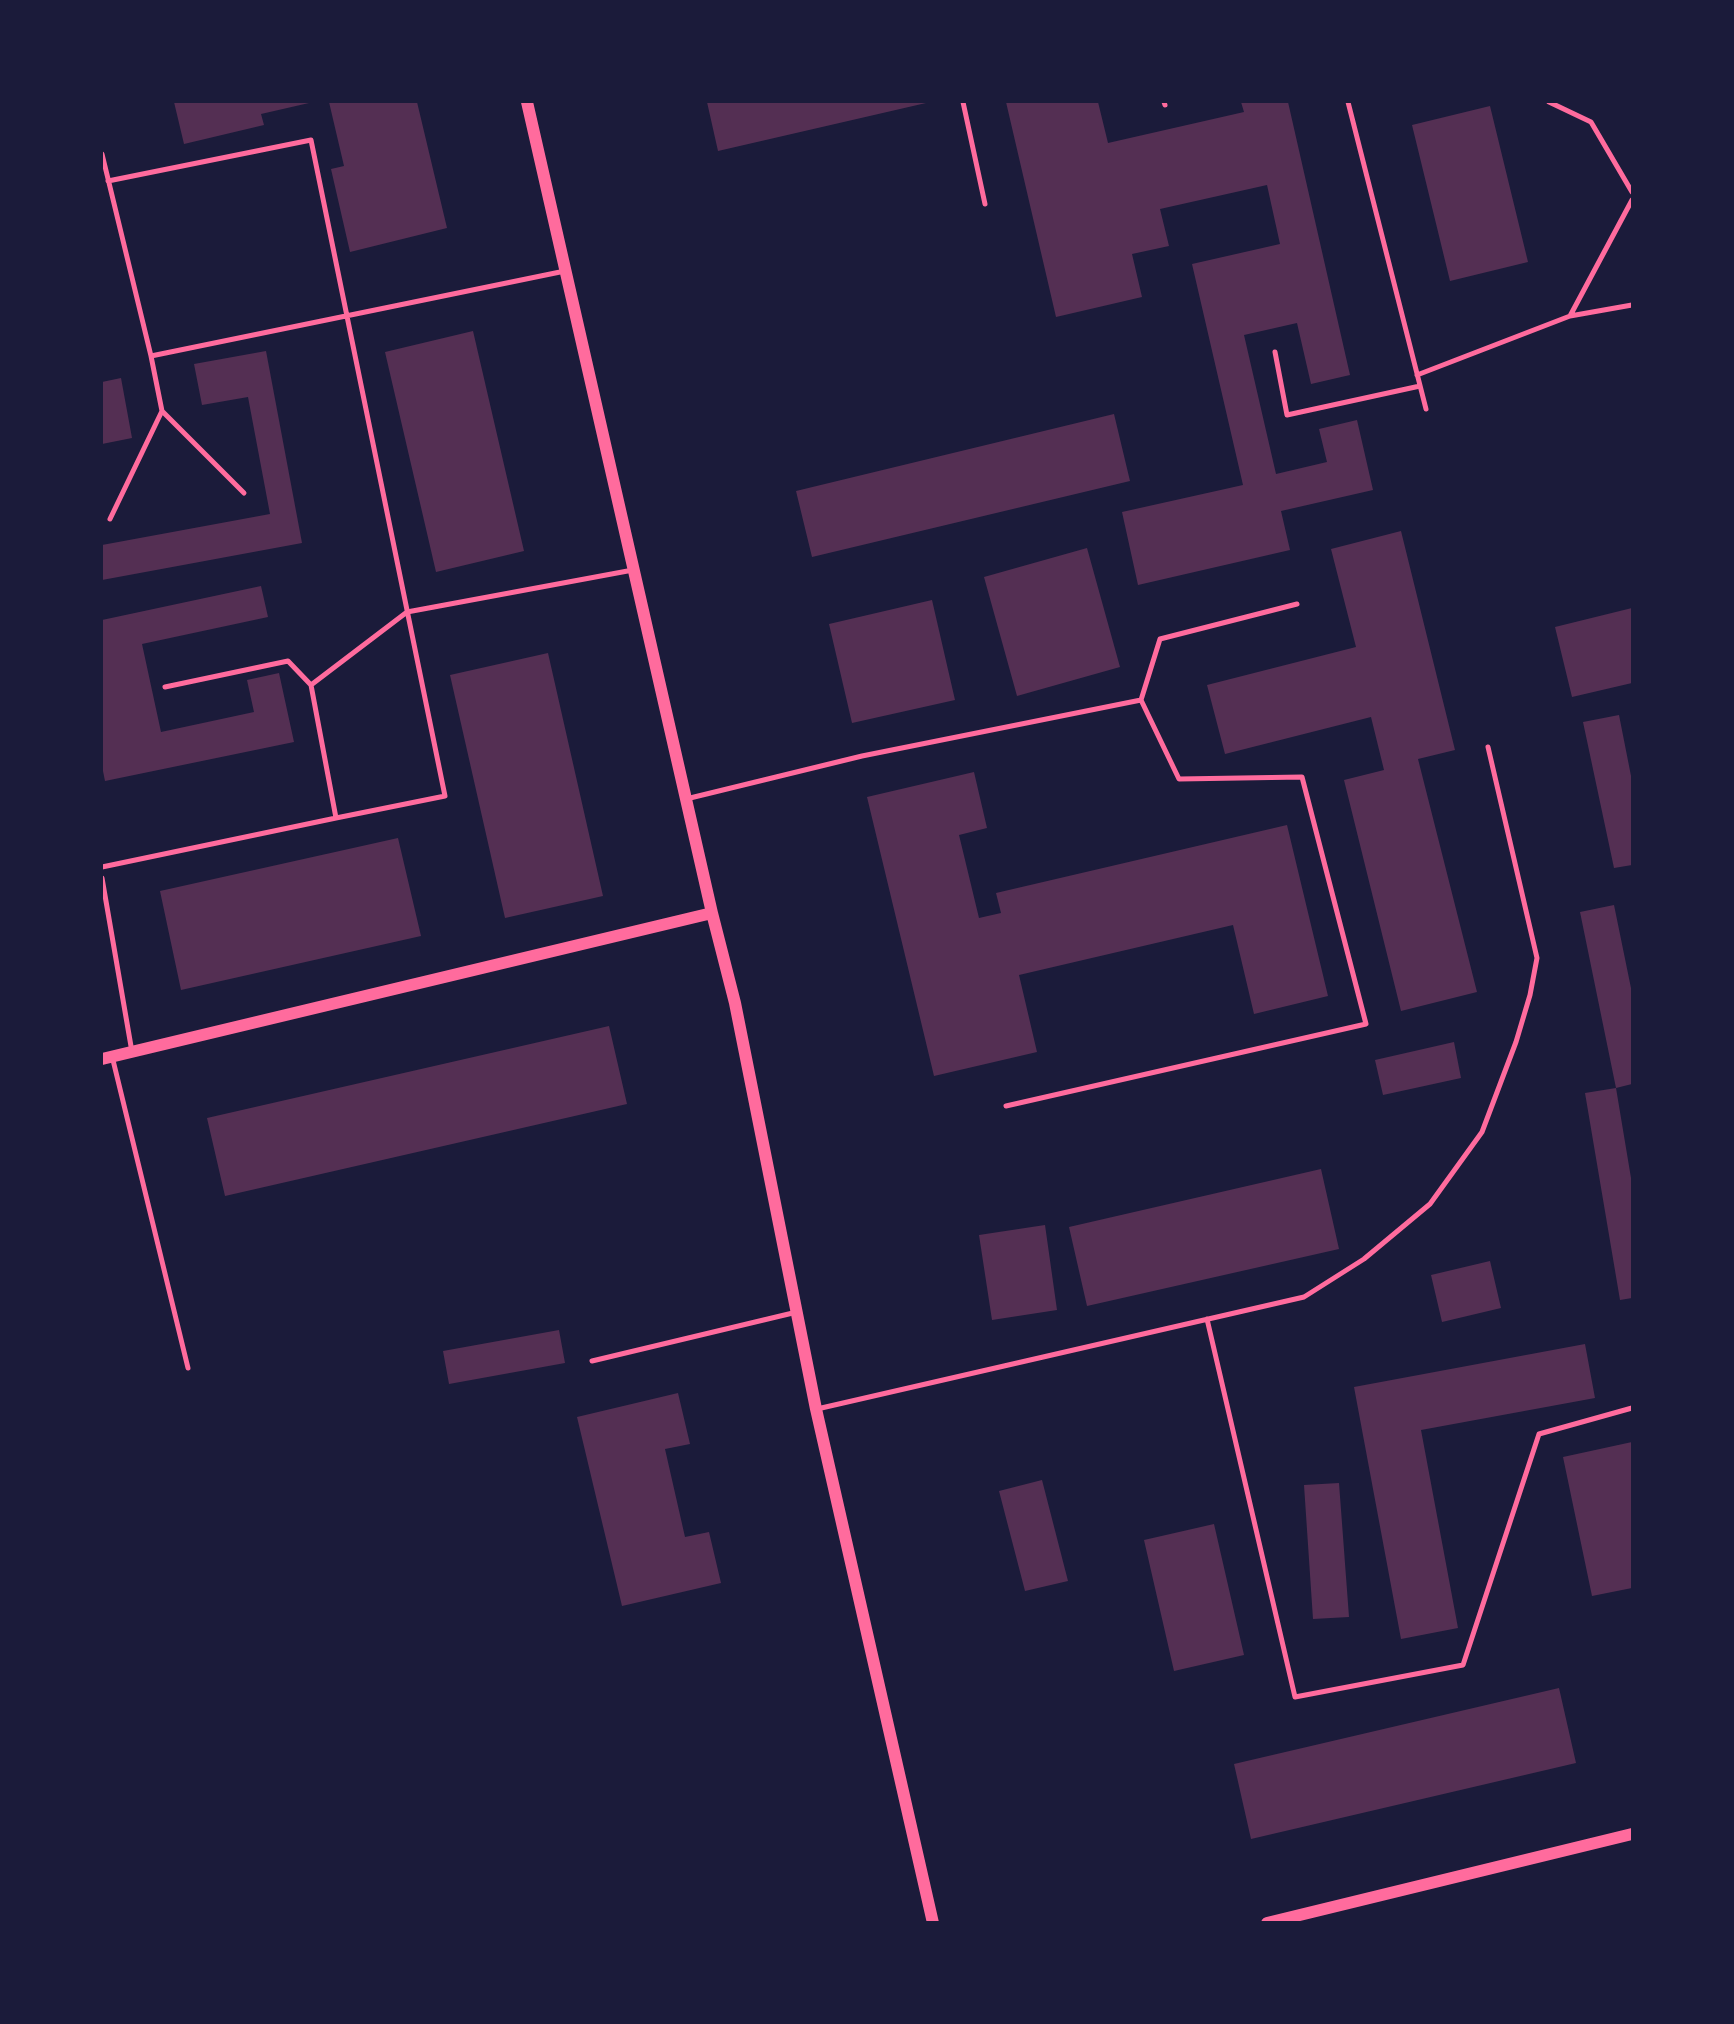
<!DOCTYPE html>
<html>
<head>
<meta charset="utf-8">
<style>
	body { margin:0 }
	#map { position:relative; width:1734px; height:2024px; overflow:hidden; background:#1b1b3a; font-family:Helvetica,sans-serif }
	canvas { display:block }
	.frame { position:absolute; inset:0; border:103px solid #1b1b3a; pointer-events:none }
</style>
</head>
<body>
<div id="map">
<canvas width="1734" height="2024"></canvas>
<div class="frame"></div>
</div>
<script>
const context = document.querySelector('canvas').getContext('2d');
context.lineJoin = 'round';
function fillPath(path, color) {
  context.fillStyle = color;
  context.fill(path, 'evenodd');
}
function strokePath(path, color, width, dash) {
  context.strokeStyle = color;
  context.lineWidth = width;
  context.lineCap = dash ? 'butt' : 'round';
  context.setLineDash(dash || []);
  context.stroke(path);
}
fillPath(new Path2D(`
	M174 102H309V103L261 114 264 125 184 144Z
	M329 102H417L447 228 350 252 331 169 344 166Z
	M707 102H926V103L718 151Z
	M1006 102H1098L1108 143 1244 112 1241 102H1288L1350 375 1311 384 1297 323 1244 335 1276 474 1327 462 1319 429 1357 420 1373 490 1281 511 1290 550 1138 585 1122 512 1243 485 1192 264 1280 244 1267 185 1160 209 1169 246 1132 254 1142 297 1056 317Z
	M1490 106 1528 262 1450 281 1412 125Z
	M473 331 524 551 436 572 385 352Z
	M266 351 302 543 102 580V545L270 514 248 397 202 405 194 364Z
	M121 378 132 438 102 444V382Z
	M1114 414 1130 481 812 557 796 491Z
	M1401 531 1455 750 1418 759 1477 992 1401 1011 1344 780 1384 770 1371 717 1225 754 1207 685 1356 647 1331 549Z
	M1087 548 1120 667 1017 696 984 577Z
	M261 586 268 617 142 644 161 732 254 712 247 680 279 673 294 742 105 781 102 766V620Z
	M932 600 955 700 852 723 829 624Z
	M1632 608V683L1572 697 1555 627Z
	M548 653 603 896 505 918 450 675Z
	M1619 715 1632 781V865L1614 868 1583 722Z
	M974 772 987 828 959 835 979 918 1001 913 996 893 1287 825 1328 996 1254 1014 1233 925 1019 975 1037 1052 934 1076 867 797Z
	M398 838 421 936 181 990 160 891Z
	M1614 905 1632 993V1084L1616 1088 1580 912Z
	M609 1026 627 1104 225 1196 207 1118Z
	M1454 1042 1461 1078 1383 1095 1375 1060Z
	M1616 1088 1632 1184V1298L1620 1300 1585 1093Z
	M1321 1169 1339 1249 1087 1306 1069 1227Z
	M1045 1225 1057 1310 992 1320 979 1235Z
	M1490 1261 1501 1308 1442 1322 1431 1275Z
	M559 1330 565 1363 449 1384 443 1351Z
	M1585 1344 1595 1398 1421 1430 1458 1628 1401 1639 1354 1387Z
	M678 1393 690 1444 665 1449 685 1537 709 1532 721 1583 622 1606 577 1417Z
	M1632 1442V1588L1592 1596 1563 1457Z
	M1042 1480 1068 1581 1025 1591 999 1491Z
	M1339 1483 1349 1617 1313 1619 1304 1485Z
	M1214 1524 1244 1655 1174 1671 1144 1540Z
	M1559 1688 1576 1763 1251 1839 1234 1764Z`), '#542f53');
strokePath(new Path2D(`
	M963 102 985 204
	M1164 102 1165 105
	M1348 102 1426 409
	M1549 102 1591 122 1632 192
	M102 154 151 356 565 271
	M108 181 311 140 445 796 336 818
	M1570 316 1632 305
	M1275 352 1287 415 1420 386
	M1417 375 1570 316 1632 200
	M162 411 244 493
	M110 519 162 411 151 356
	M165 687 288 661 311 685
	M1141 700 1160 639 1297 604
	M686 799 862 756 1141 700 1179 779 1302 777 1366 1024 1006 1106
	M102 867 336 818 311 685 407 612 633 570
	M102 878 132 1052
	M112 1056 188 1368
	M1207 1319 1295 1697 1463 1665 1539 1434 1632 1408
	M592 1361 797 1312
	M817 1409 1304 1297 1364 1259 1430 1204 1482 1132 1516 1042 1530 995 1537 958 1488 747`), '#ff6b9d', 5);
strokePath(new Path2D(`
	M527 102 712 913 735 1003 816 1409 933 1923
	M102 1059 712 913
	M1267 1923 1632 1834`), '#ff6b9d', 12);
</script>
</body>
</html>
